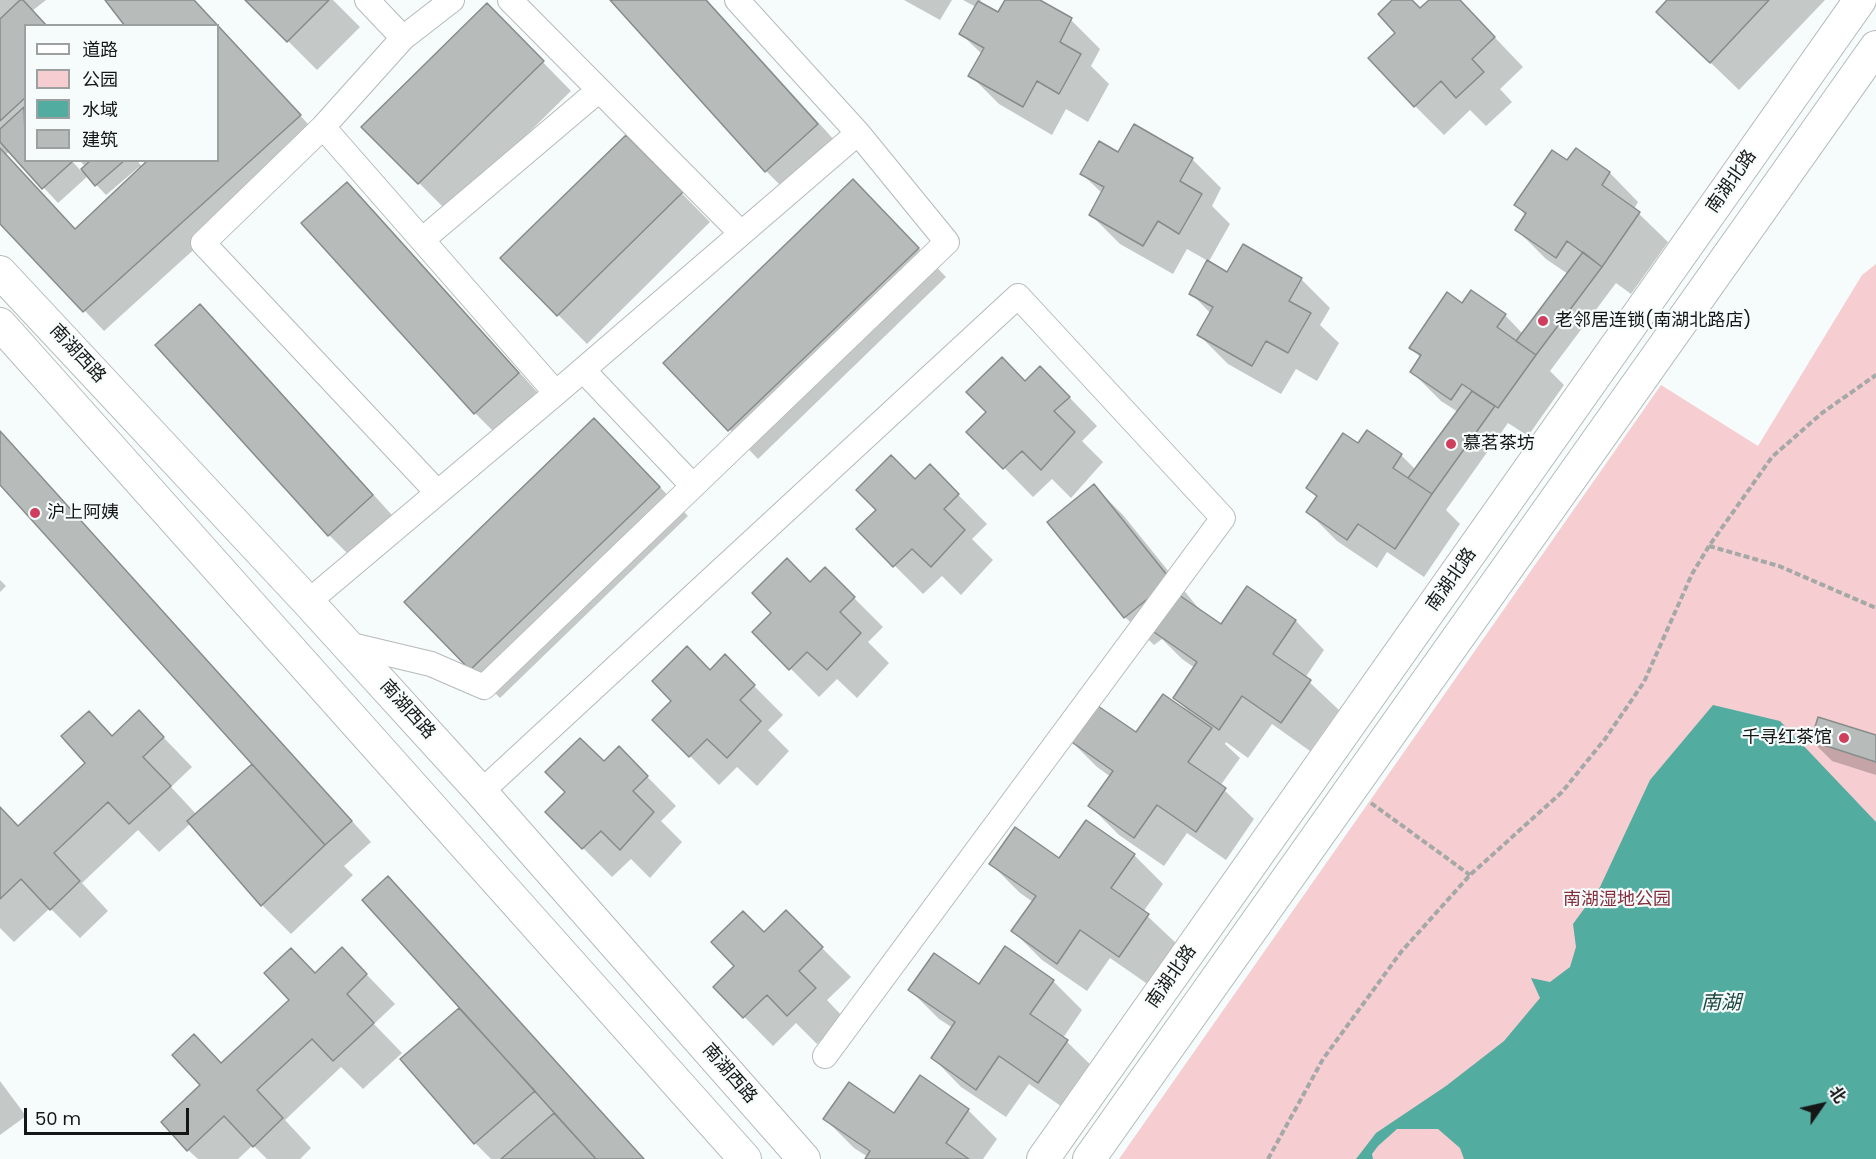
<!DOCTYPE html>
<html>
<head>
<meta charset="utf-8">
<style>
	body { margin:0 }
	#map { position:relative; width:1876px; height:1159px; overflow:hidden; background:#f6fcfb; font-family:Poppins,"Noto Sans SC",sans-serif }
	canvas { display:block }
	.legend { position:absolute; left:24px; top:24px; width:195px; height:138px; box-sizing:border-box; background:#f6fcfb; border:2px solid #9ca09f; margin:0; padding:8px 10px; list-style:none; font-size:18px; color:#151716 }
	.legend li { display:flex; align-items:center; gap:12px; height:30px }
	.legend b { width:30px; border:2px solid #9ca09f }
	.north { position:absolute; left:1792px; top:1075px; width:60px; height:60px; -webkit-text-stroke:4px #f6fcfb; paint-order:stroke; rotate:56deg; font-size:16px; font-weight:700; line-height:24px; text-align:center; color:#151716 }
	.north::after { content:''; display:block; margin:auto; width:21px; height:27px; background:#151716; clip-path:polygon(50% 0,100% 100%,50% 72%,0 100%) }
	.scale { position:absolute; left:24px; top:1108px; width:165px; height:27px; box-sizing:border-box; border:3px solid #151716; border-top:0; padding-left:8px; font-size:18px; line-height:21px; white-space:nowrap; color:#151716; -webkit-text-stroke:4px #f6fcfb; paint-order:stroke }
</style>
</head>
<body>
<div id="map">
<canvas width="1876" height="1159"></canvas>
<ul class="legend">
<li><b style="height:8px;background:#fff"></b>道路</li>
<li><b style="height:16px;background:#f6cdd1"></b>公园</li>
<li><b style="height:16px;background:#52aca0"></b>水域</li>
<li><b style="height:16px;background:#b7bcbb"></b>建筑</li>
</ul>
<div class="north">北</div>
<div class="scale">50 m</div>
</div>
<script>
const context = document.querySelector('canvas').getContext('2d');
context.lineJoin = 'round';
function fillPath(path, color) {
  context.fillStyle = color;
  context.fill(path, 'evenodd');
}
function strokePath(path, color, width, dash) {
  context.strokeStyle = color;
  context.lineWidth = width;
  context.lineCap = dash ? 'butt' : 'round';
  context.setLineDash(dash || []);
  context.stroke(path);
}
function drawText(font, color, halo, rows, align = 'center') {
  context.font = font + ' Poppins,"Noto Sans SC",sans-serif';
  context.lineWidth = 4.5;
  context.setLineDash([]);
  context.textBaseline = 'middle';
  context.strokeStyle = halo;
  context.fillStyle = color;
  for (const [text, x, y, turn = 0] of rows) {
    context.save();
    context.translate(x, y);
    context.rotate((+turn || 0) * Math.PI / 180);
    context.textAlign = isNaN(turn) ? turn : align;
    if (halo) context.strokeText(text, 0, 0);
    context.fillText(text, 0, 0);
    context.restore();
  }
}
fillPath(new Path2D(`
	M1876 264V1159H1119L1661 385 1758 446 1862 275Z`), '#f6cdd1');
fillPath(new Path2D(`
	M1713 705 1780 721 1876 822V1159H1464L1460 1148 1438 1129H1397L1378 1146 1372 1154 1373 1159H1356L1376 1133 1446 1086 1504 1041 1540 998 1531 978 1550 982 1570 967 1576 947 1573 924 1600 887 1650 780Z`), '#52aca0');
fillPath(new Path2D(`
	M0 0H46L32 11 26 26V160H71L81 171 86 167 79 160H137L142 167 218 160V26L319 136 104 331 0 221ZM10 151 58 203 88 176 106 195 139 167 141 169 76 230 5 155Z
	M247 0H333L360 27 317 70Z
	M612 0H707L846 153 795 200 766 171Z
	M904 0H952L940 20Z
	M963 0H981L979 3 998 15 1006 0H1037L1071 20 1100 49 1091 66 1109 84 1088 122 1066 109 1052 135 999 104 970 75 982 54 961 34 976 7Z
	M1395 0H1411L1421 10 1432 0H1459L1523 67 1500 89 1512 102 1486 126 1470 110 1444 135 1415 106 1397 33Z
	M1669 0H1825L1739 90 1687 40Z
	M487 5 571 91 448 212 363 127Z
	M1135 127 1192 159 1221 188 1212 206 1230 224 1208 263 1228 274 1301 279 1330 308 1320 325 1339 343 1317 381 1296 369 1281 394 1228 364 1199 335 1211 314 1191 293 1208 261 1187 249 1173 274 1120 244 1091 215 1103 194 1082 174 1119 154Z
	M626 137 710 222 587 344 502 258Z
	M1576 150 1610 173 1638 202 1634 209 1668 242 1631 294 1616 283 1550 371 1564 385 1528 436 1508 423 1446 510 1460 524 1424 577 1387 552 1377 568 1337 541 1308 512 1318 498 1308 488 1358 445 1401 455 1416 470 1458 412 1441 401 1412 372 1421 358 1411 348 1462 305 1505 315 1523 334 1568 274 1546 259 1517 230 1526 216 1516 205 1567 162Z
	M347 184 376 213 547 403 504 442 475 413 303 223Z
	M882 210 946 277 758 459 665 363Z
	M200 306 229 335 401 525 358 564 329 535Z
	M1025 383 1069 397 1097 426 1082 441 1103 462 1071 498 1052 479 1033 497 969 432Z
	M0 431 371 842 344 866 353 875 291 934 262 905 191 823 159 852 138 830 82 883 108 911 80 938 50 908 14 942 0 928V808L19 827 139 712 192 767 171 787 197 815 254 765 0 482Z
	M623 449 688 516 500 698 471 669Z
	M930 466 987 524 972 539 993 560 961 595 942 576 923 594 858 529Z
	M1094 486 1123 515 1199 609 1222 626 1296 621 1324 650 1305 678 1339 710 1310 751 1272 724 1248 758 1226 742 1225 744 1240 758 1220 786 1254 819 1226 860 1187 833 1164 866 1119 835 1090 806 1111 777 1097 767 1068 738 1137 734 1190 713 1175 698 1195 668 1182 659 1162 639 1154 645 1125 617Z
	M825 569 883 627 868 642 889 663 857 698 837 679 819 697 754 632Z
	M0 580 6 586 0 592Z
	M725 657 783 715 768 730 789 751 757 786 737 767 719 785 654 720Z
	M1876 737V775L1832 761 1812 741Z
	M619 748 676 806 661 821 682 842 650 878 631 859 612 877 547 812Z
	M1134 855 1163 884 1143 912 1177 944 1149 985 1110 958 1087 991 1042 960 1013 931 1033 902 1020 893 991 864Z
	M388 878 408 898 644 1159H491L475 1143 402 1059 462 1008Z
	M786 912 851 977 827 1000 844 1018 817 1044 796 1023 773 1046 715 987Z
	M342 949 395 1004 374 1024 402 1053 363 1089 341 1067 285 1120 311 1148 300 1159H267L253 1145 238 1159H198L188 1150 222 1064Z
	M1053 981 1082 1010 1063 1038 1096 1070 1068 1111 1029 1084 1006 1117 961 1087 933 1058 953 1028 939 1019 910 990Z
	M0 1081 26 1116 0 1135Z
	M968 1110 997 1139 983 1159H867L868 1157 854 1148 825 1119Z`), '#0003');
const building = new Path2D(`
	M20 0H23L47 26H26V97L0 121V19Z
	M105 0H194L301 115 83 312 0 224V148L75 229 148 160H218V26H125Z
	M245 0H329L287 42Z
	M610 0H706L818 124 765 172Z
	M1005 0H1040L1072 18 1060 42 1081 54 1059 94 1037 81 1023 107 968 76 984 48 959 34 978 1 998 12Z
	M1392 0H1412L1420 8 1429 0H1460L1495 37 1472 59 1484 72 1456 98 1441 81 1414 107 1368 58 1395 33 1378 14Z
	M1667 0H1769L1710 63 1656 12Z
	M487 3 544 61 418 184 361 127Z
	M24 107 26 160 73 161 42 189 0 142V129Z
	M1134 124 1193 158 1180 181 1202 194 1179 234 1158 221 1143 246 1089 215 1104 187 1080 174 1099 141 1118 152Z
	M626 135 683 192 557 316 500 258Z
	M1576 148 1610 172 1602 185 1640 212 1602 267 1567 241 1556 258 1515 230 1526 213 1514 205 1552 150 1567 160Z
	M91 160H125L95 186 81 169Z
	M853 179 919 248 728 431 663 363Z
	M347 182 519 373 474 414 301 223Z
	M1243 244 1302 278 1289 301 1311 313 1288 353 1266 341 1252 366 1197 335 1213 307 1189 294 1207 260 1227 272Z
	M1583 252 1602 267 1536 355 1516 341Z
	M1471 290 1506 314 1497 327 1536 355 1498 408 1462 384 1451 400 1410 372 1421 355 1409 348 1447 292 1462 303Z
	M200 304 373 495 328 536 155 345Z
	M1002 357 1025 381 1040 366 1070 397 1054 411 1075 432 1041 470 1022 451 1003 469 966 432 986 412 966 392Z
	M1472 391 1495 406 1432 494 1408 478Z
	M594 418 660 487 470 670 404 602Z
	M1367 430 1402 454 1393 468 1432 494 1395 549 1358 524 1347 540 1306 512 1317 496 1306 488 1343 433 1358 443Z
	M0 431 352 821 325 845 0 485Z
	M891 455 915 479 930 464 959 494 944 509 965 530 931 567 912 549 893 567 856 529 876 510 856 490Z
	M1094 484 1171 580 1124 618 1047 522Z
	M787 558 810 582 825 567 855 597 840 612 861 633 827 670 807 652 789 670 752 632 771 613 752 593Z
	M1247 586 1296 620 1273 654 1311 680 1281 723 1242 696 1219 730 1173 698 1197 662 1151 630 1176 593 1221 624Z
	M687 646 710 670 725 654 755 685 740 700 761 721 727 758 707 739 689 757 652 720 671 701 652 681Z
	M1163 694 1212 728 1188 762 1226 788 1196 832 1157 805 1134 838 1088 806 1113 771 1066 738 1092 702 1136 732Z
	M139 710 164 737 143 757 171 786 129 824 108 802 54 853 80 881 50 910 21 879 0 899V807L18 826 85 763 61 736 89 711 112 736Z
	M1818 717 1876 735V762L1811 741Z
	M580 738 604 761 619 746 648 776 633 791 654 812 620 850 601 831 582 849 545 812 565 792 545 772Z
	M252 764 325 845 261 906 187 821Z
	M1086 820 1135 854 1111 888 1149 914 1119 957 1080 930 1057 964 1011 931 1036 896 989 864 1015 827 1059 858Z
	M388 876 644 1159H596L362 900Z
	M786 910 823 947 799 971 816 988 787 1016 767 995 743 1018 713 987 734 966 711 942 743 911 764 932Z
	M1005 946 1054 980 1030 1014 1068 1040 1038 1083 999 1056 976 1090 931 1058 955 1022 908 990 934 953 979 984Z
	M342 947 367 974 347 994 374 1023 333 1061 312 1039 257 1090 283 1118 253 1147 224 1116 187 1151 161 1122 200 1085 172 1055 194 1034 221 1063 289 1000 264 973 291 948 315 973Z
	M459 1008 535 1091 474 1144 400 1059Z
	M920 1075 969 1109 946 1143 969 1159H865L870 1151 823 1119 849 1082 894 1113Z
	M554 1113 596 1159H501Z`);
fillPath(building, '#b7bcbb');
strokePath(building, '#878c8b', 1.5);
const minor = new Path2D(`
	M367 0 403 38
	M510 0 741 233
	M323 127 556 393
	M422 240 599 90
	M583 370 693 486
	M437 492 203 243 323 127 403 38 452 0
	M308 602 556 393 858 133 737 0
	M347 644 431 664 484 687 947 242 858 133
	M481 792 1018 296 1223 518 825 1056`);
const major = new Path2D(`
	M0 272 308 602 481 792 804 1159
	M0 324 745 1159
	M1043 1159 1860 0
	M1089 1159 1876 47`);
strokePath(minor, '#b5bab9', 26);
strokePath(major, '#b5bab9', 34);
strokePath(new Path2D(`
	M1709 546 1779 566 1876 608
	M1371 803 1470 875
	M1268 1159 1323 1059 1401 952 1470 875 1562 792 1605 739 1644 682 1692 574 1709 546 1772 457 1822 413 1876 375`), '#a4a8a7', 4, [6, 3]);
strokePath(minor, '#fff', 24);
strokePath(major, '#fff', 32);
for (const [x, y, r, color] of [
	[1543,321,6,"#cf3f5d"],
	[1451,444,6,"#cf3f5d"],
	[35,513,6,"#cf3f5d"],
	[1844,738,6,"#cf3f5d"]
]) {
  const dot = new Path2D();
  dot.arc(x, y, r, 0, 2 * Math.PI);
  context.fillStyle = color;
  context.fill(dot);
  strokePath(dot, '#f6fcfb', 2);
}
drawText('18px', '#151716', '#f6fcfb', [
	["南湖北路",1732,182,-55],
	["南湖西路",77,354,47],
	["南湖北路",1452,580,-55],
	["南湖西路",407,710,48],
	["南湖北路",1172,977,-55],
	["南湖西路",729,1074,49]
]);
drawText('18px', '#151716', '#f6fcfb', [
	["老邻居连锁(南湖北路店)",1555,321],
	["慕茗茶坊",1463,444],
	["沪上阿姨",47,513],
	["千寻红茶馆",1832,738,"right"]
], 'left');
drawText('18px', '#842e3e', '#f6fcfb', [
	["南湖湿地公园",1617,900]
]);
drawText('italic 20px', '#1e4741', '#f6fcfb', [
	["南湖",1721,1004]
]);
</script>
</body>
</html>
